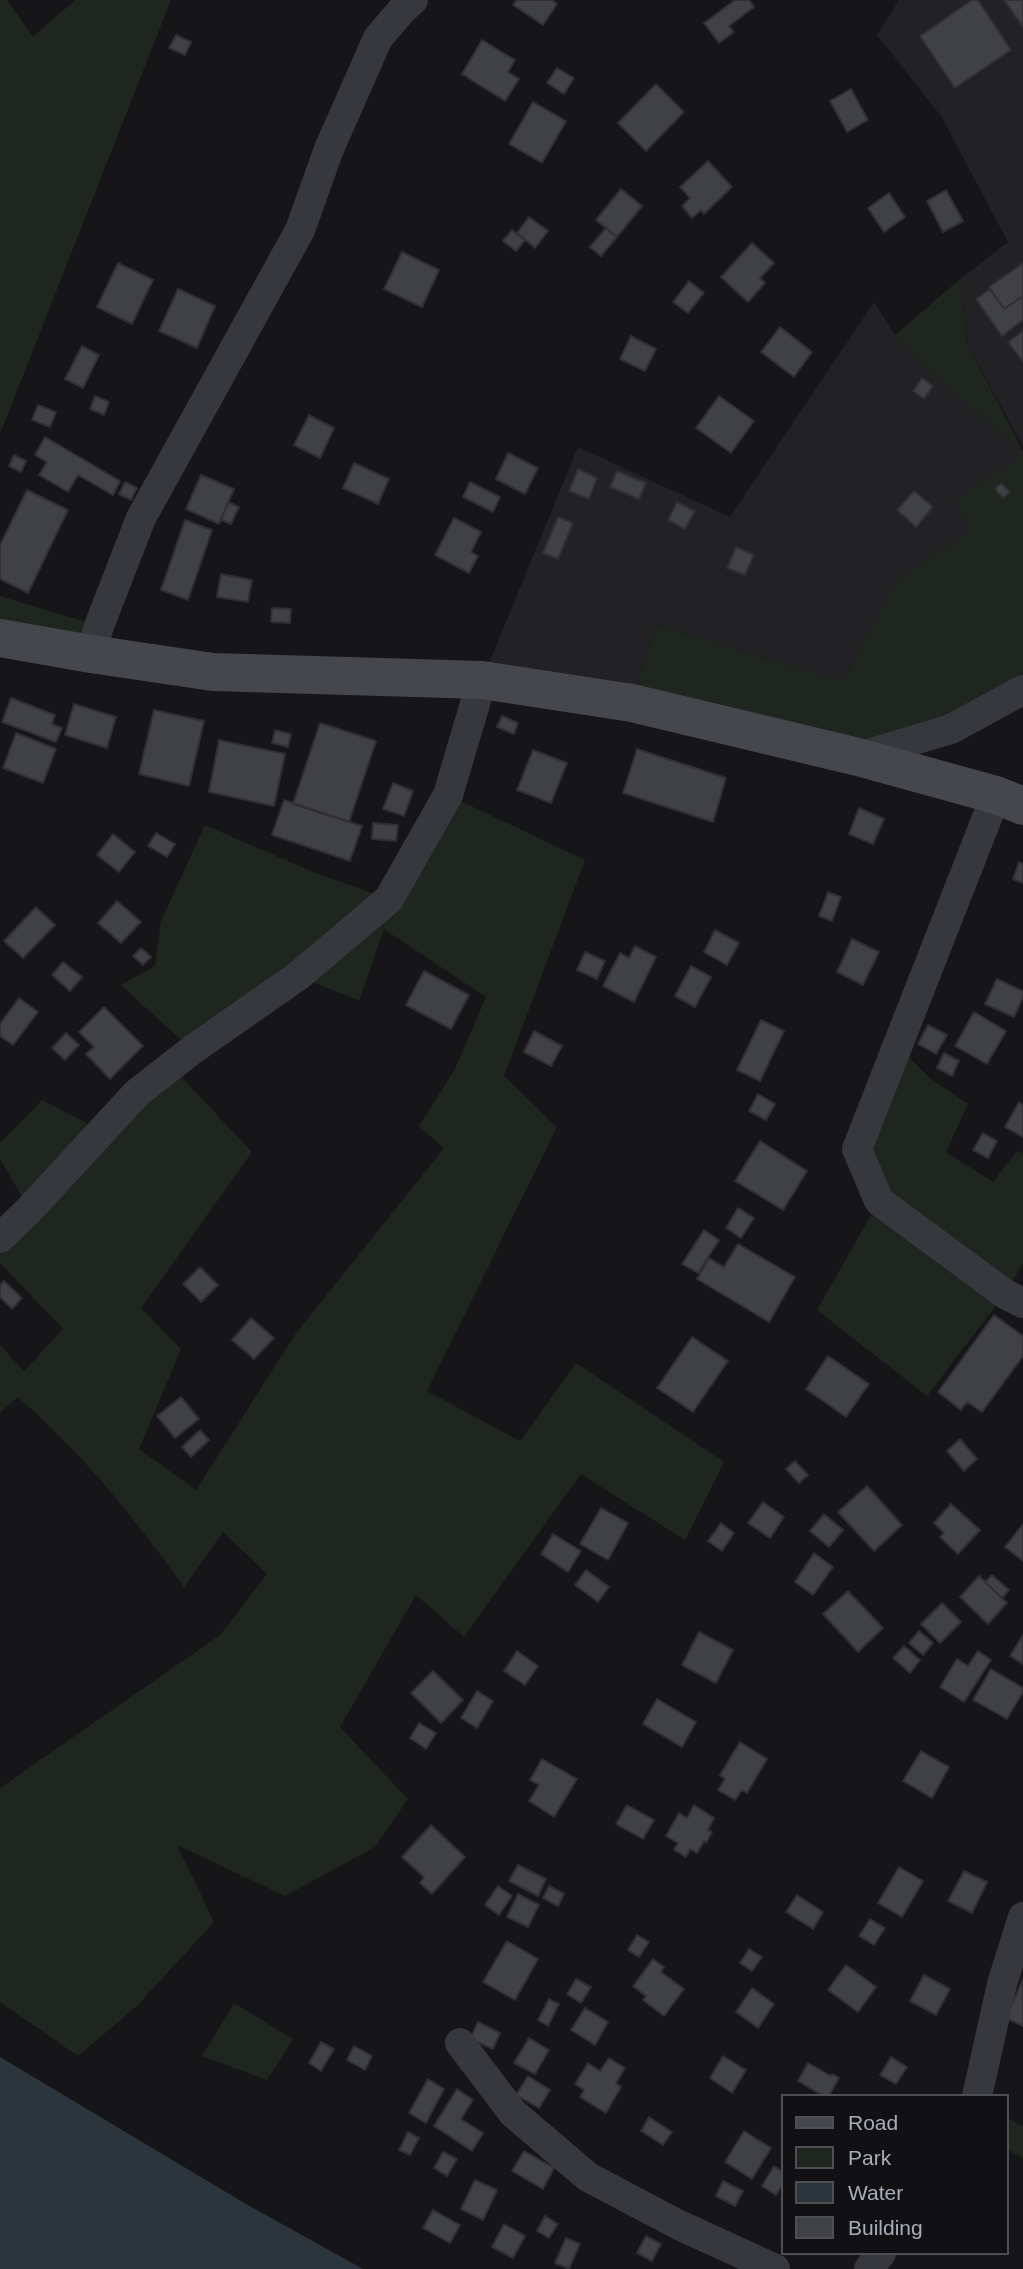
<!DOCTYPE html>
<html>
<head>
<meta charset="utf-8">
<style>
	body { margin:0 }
	#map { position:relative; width:1023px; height:2269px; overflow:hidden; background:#161618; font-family:Arial,sans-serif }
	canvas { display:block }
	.legend { position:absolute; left:781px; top:2094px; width:228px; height:161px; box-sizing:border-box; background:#111113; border:2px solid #4d4f55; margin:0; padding:9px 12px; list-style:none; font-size:21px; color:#a8adb8 }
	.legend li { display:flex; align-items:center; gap:14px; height:35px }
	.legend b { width:35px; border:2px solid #4d4f55 }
</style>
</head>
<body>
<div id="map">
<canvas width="1023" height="2269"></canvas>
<ul class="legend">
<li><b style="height:9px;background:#45474d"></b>Road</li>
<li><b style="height:19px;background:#1e261f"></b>Park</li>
<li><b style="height:19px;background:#2c353c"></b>Water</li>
<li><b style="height:19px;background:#404145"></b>Building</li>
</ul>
</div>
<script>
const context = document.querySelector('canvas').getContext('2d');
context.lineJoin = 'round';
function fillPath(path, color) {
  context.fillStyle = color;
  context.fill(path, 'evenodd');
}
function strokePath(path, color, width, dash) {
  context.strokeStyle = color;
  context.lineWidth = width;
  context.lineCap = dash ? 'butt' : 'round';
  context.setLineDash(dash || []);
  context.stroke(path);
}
fillPath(new Path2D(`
	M899 0H1023V447L968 345 960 279 1008 242 941 116 877 35Z
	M874 302 895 335 928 370 1023 451V455L970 530 897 581 843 682 655 624 632 703 482 680 578 447 730 517Z`), '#222225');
fillPath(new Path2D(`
	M0 0H7L33 37 75 0H171L0 434Z
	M960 279 968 345 1023 451 928 370 895 335Z
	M1023 455V690L858 757 632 703 655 624 843 682 897 581 970 530 956 500Z
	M0 596 99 626 91 654 0 638Z
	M448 795 585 860 504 1076 557 1127 427 1391 520 1441 576 1363 724 1462 685 1540 581 1474 464 1637 416 1595 340 1727 408 1799 375 1847 285 1896 177 1845 214 1922 137 2006 78 2056 0 2002V1788L220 1635 267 1574 223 1532 184 1587C133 1516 84 1455 18 1397L0 1413V1345L24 1371 63 1329 0 1263V1221L29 1209 0 1159V1143L42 1100 102 1131 171 1066 252 1152 141 1308 181 1349 139 1449 196 1490 296 1333 444 1148 419 1126 455 1069 486 997 384 929 359 1001 298 976 192 1050 121 985 155 966 161 921 205 825 313 872 389 899Z
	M898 1046 930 1078 968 1104 946 1152 993 1182 1017 1151 1023 1153V1263L1005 1294 927 1396 817 1310 879 1201 857 1149Z
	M234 2003 293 2039 267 2080 202 2056Z
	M1007 2118 1023 2126V2158L1007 2149Z`), '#1e261f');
fillPath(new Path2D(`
	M0 2057 246 2204 363 2269H0Z`), '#2c353c');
const building = new Path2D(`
	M517 0H552L557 4 543 25 513 5Z
	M735 0H749L754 7 729 26 734 32 719 43 704 23Z
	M972 0H978L1011 50 955 88 920 36Z
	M1004 0H1023V27Z
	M176 35 191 42 185 55 169 48Z
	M482 40 515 60 508 72 519 79 505 101 462 74Z
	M557 68 574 78 564 94 547 83Z
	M656 84 684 112 646 151 618 123Z
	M851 89 868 120 847 132 830 101Z
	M533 102 566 121 542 163 509 144Z
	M708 161 732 187 704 214 701 210 692 218 682 206 690 198 680 187Z
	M621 189 642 206 617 237 596 220Z
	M946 190 963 221 943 232 927 201Z
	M889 193 905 217 884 232 868 208Z
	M529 217 548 231 535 248 517 233Z
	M606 228 617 237 601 256 590 247Z
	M512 230 525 240 516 251 503 241Z
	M752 243 774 263 760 278 765 283 748 302 721 277Z
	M402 252 439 270 422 307 384 289Z
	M118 263 153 280 132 324 97 307Z
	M1023 263V296L1004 309 989 287Z
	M689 281 704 293 688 313 673 302Z
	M178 289 215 306 197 348 159 331Z
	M990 289 1004 309 1023 296V320L1002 336 976 299Z
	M780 327 812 352 794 377 761 352Z
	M1023 331V362L1008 342Z
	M631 336 656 349 645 371 620 359Z
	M82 346 99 355 83 388 65 379Z
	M922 378 933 386 924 399 913 391Z
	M95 396 109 402 104 415 90 409Z
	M719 396 754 421 731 453 696 428Z
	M38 405 56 412 50 427 32 420Z
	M309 415 334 428 320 458 294 445Z
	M45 437 120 481 113 495 78 475 68 492 39 475 47 462 35 455Z
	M508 453 538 468 525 494 496 479Z
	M14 455 26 461 21 472 9 466Z
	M354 463 389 479 378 504 343 488Z
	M578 469 597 478 589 499 569 491Z
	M617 471 646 483 639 499 610 487Z
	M201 475 234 489 219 524 186 509Z
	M125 482 137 488 131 500 119 494Z
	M470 482 500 497 493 512 463 497Z
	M1001 483 1010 492 1003 498 995 489Z
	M27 490 68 510 28 593 0 579V545Z
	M914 491 933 507 916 527 897 510Z
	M228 502 239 507 231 524 221 520Z
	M677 502 695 511 685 529 668 520Z
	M558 517 573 523 558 559 543 553Z
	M454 518 481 532 471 552 478 556 469 573 435 555Z
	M185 520 212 530 188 600 161 590Z
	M736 547 754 555 745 575 727 568Z
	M221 574 252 580 248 602 217 597Z
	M272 608 291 609 290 623 271 622Z
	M11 698 55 715 52 724 62 728 56 742 2 722Z
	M74 704 116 717 107 748 65 735Z
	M154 710 204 721 189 786 139 774Z
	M502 716 518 723 514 734 497 727Z
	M320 723 376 741 349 822 293 804Z
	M275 730 291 734 288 747 272 743Z
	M16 733 56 749 43 783 3 768Z
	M219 740 285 754 274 806 209 792Z
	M637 749 726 778 713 822 623 793Z
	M533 750 567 763 551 803 517 790Z
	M393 783 413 791 404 816 383 809Z
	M284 800 362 826 350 861 272 835Z
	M859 808 884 819 873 844 849 834Z
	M373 823 398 825 396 841 372 839Z
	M156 833 175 844 167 857 148 846Z
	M113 834 135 852 119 872 97 855Z
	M1019 862 1023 864V883L1013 879Z
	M828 892 841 897 832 921 819 916Z
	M117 901 141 922 121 943 98 923Z
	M36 907 55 925 23 958 4 941Z
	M715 930 739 943 727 965 704 952Z
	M852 939 879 952 863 985 837 972Z
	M635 946 656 957 634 1002 603 986 620 953 629 958Z
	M141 948 151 957 143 965 133 956Z
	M585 952 605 961 597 979 577 970Z
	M63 962 82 977 70 991 52 975Z
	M691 966 711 977 695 1007 675 996Z
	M424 971 469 995 451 1029 406 1005Z
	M997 979 1023 991V997L1014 1017 985 1004Z
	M19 998 38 1012 13 1045 0 1036V1024Z
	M104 1007 143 1046 110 1079 86 1054 94 1047 79 1032Z
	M974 1012 1006 1031 987 1064 955 1046Z
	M761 1020 784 1031 760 1081 737 1070Z
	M928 1025 947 1035 936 1054 918 1044Z
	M534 1031 562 1046 551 1066 524 1052Z
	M66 1033 79 1045 65 1060 52 1048Z
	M944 1053 959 1061 952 1076 937 1068Z
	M758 1094 775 1104 766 1120 749 1111Z
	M1019 1102 1023 1105V1137L1005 1127Z
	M983 1133 997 1141 988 1158 973 1150Z
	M760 1141 807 1171 783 1210 735 1181Z
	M738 1208 754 1218 741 1238 726 1228Z
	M704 1230 719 1240 698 1273 682 1264Z
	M738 1244 795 1277 769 1322 697 1279 709 1258 724 1267Z
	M200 1267 218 1285 201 1302 183 1284Z
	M4 1281 22 1298 12 1309 0 1297V1285Z
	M994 1315 1023 1336V1356L982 1412 967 1402 961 1410 938 1392Z
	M251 1318 274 1338 254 1359 232 1340Z
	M692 1337 728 1361 693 1412 657 1388Z
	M828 1356 869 1384 846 1417 806 1389Z
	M181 1397 199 1419 175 1438 157 1416Z
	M200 1430 209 1440 191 1457 182 1447Z
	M960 1439 977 1459 964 1471 947 1451Z
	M795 1461 808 1475 799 1483 786 1469Z
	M867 1486 902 1525 874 1551 838 1512Z
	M763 1502 784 1517 770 1538 748 1523Z
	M951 1504 980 1530 958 1554 940 1537 944 1533 934 1523Z
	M601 1508 628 1523 608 1560 580 1544Z
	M824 1514 843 1530 829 1547 810 1531Z
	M721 1523 734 1533 722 1551 708 1541Z
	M1023 1524V1561L1005 1547Z
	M553 1534 581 1551 568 1572 541 1554Z
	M814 1553 833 1567 813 1595 795 1582Z
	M586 1570 609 1587 598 1602 575 1585Z
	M992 1575 1009 1590 1002 1598 985 1582Z
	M979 1576 1007 1603 988 1624 960 1597Z
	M848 1591 883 1628 858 1652 823 1614Z
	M942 1603 961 1622 940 1643 921 1624Z
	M919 1631 933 1643 923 1655 909 1643Z
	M699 1632 733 1650 716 1683 682 1665Z
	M1023 1635V1664L1010 1656Z
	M904 1646 920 1660 910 1673 893 1658Z
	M517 1651 538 1666 525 1685 504 1671Z
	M978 1651 991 1660 964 1702 940 1687 957 1659 968 1666Z
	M991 1669 1023 1688V1692L1007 1719 973 1700Z
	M433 1671 463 1700 441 1723 411 1693Z
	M477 1691 493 1701 477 1728 461 1718Z
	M657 1699 696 1722 682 1747 643 1724Z
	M419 1723 436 1733 426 1749 410 1738Z
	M740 1742 767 1759 747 1793 742 1790 735 1800 718 1790 725 1779 720 1775Z
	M921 1751 949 1767 932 1798 903 1781Z
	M542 1759 577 1779 554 1817 529 1801 539 1785 530 1780Z
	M627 1805 654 1820 643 1839 616 1824Z
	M694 1805 714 1818 708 1830 712 1832 706 1843 704 1841 697 1853 690 1849 686 1857 674 1850 678 1843 666 1836 679 1813 687 1818Z
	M431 1825 465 1857 432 1894 420 1883 424 1877 402 1857Z
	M518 1865 546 1879 538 1896 509 1881Z
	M899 1867 923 1881 902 1917 878 1903Z
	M964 1871 987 1882 972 1913 948 1901Z
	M498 1886 512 1896 499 1915 485 1905Z
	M549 1886 564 1894 558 1906 543 1898Z
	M518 1894 539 1905 528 1927 507 1917Z
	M797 1895 823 1912 813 1929 786 1912Z
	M870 1919 885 1928 874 1945 859 1936Z
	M637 1935 649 1942 639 1957 628 1950Z
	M507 1941 538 1959 515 2000 483 1982Z
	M749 1949 762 1957 752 1971 740 1963Z
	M653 1959 664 1967 661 1972 684 1989 664 2016 643 2000 646 1996 633 1986Z
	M846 1965 876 1987 858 2012 828 1990Z
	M924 1975 950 1989 936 2015 910 2001Z
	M576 1979 591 1987 581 2003 567 1994Z
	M1023 1979V2026L1006 2018Z
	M752 1988 774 2004 758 2028 736 2012Z
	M549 1999 559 2004 548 2026 538 2020Z
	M585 2008 608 2022 595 2045 571 2030Z
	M478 2022 500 2033 493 2049 470 2039Z
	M529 2038 549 2050 535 2074 514 2063Z
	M321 2042 334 2049 321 2071 309 2063Z
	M354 2046 372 2056 365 2070 347 2060Z
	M723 2056 746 2070 732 2093 710 2078Z
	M891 2057 907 2067 896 2084 880 2075Z
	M609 2058 625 2068 616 2083 621 2087 606 2113 580 2097 584 2090 575 2084 588 2063 600 2071Z
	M808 2063 831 2076 832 2074 839 2078 829 2096H823L798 2081Z
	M528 2076 550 2090 539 2108 516 2095Z
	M428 2079 444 2089 426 2123 409 2113Z
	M457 2089 473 2100 461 2119 483 2133 472 2151 434 2126Z
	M649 2117 672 2132 663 2145 641 2131Z
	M744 2131 771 2148 752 2179 725 2162Z
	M408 2132 419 2138 410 2155 399 2150Z
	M524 2151 554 2168 543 2189 512 2171Z
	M443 2152 457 2159 447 2176 434 2168Z
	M774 2166 783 2172V2184L776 2195 762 2186Z
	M475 2180 497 2190 483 2220 461 2209Z
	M723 2181 743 2191 735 2206 716 2196Z
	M433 2210 460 2225 450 2243 423 2228Z
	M545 2216 558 2224 549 2238 537 2231Z
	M504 2224 525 2236 513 2258 492 2247Z
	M646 2236 661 2244 652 2261 637 2253Z
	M566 2238 580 2244 569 2269 555 2263Z`);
fillPath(building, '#404145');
strokePath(building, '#303034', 2);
strokePath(new Path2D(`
	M91 654 99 626 141 518 300 230 329 149 378 38 402 10 413 0
	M858 757 951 729 1023 690
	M996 795 857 1149 879 1201 1005 1294 1023 1303
	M0 1238 30 1209 137 1093 192 1050 298 976 389 899 448 795 482 680
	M460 2043 513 2113 588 2177 679 2225 775 2269
	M977 2096 1002 1984 1023 1917
	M869 2269 881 2253`), '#37383d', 30);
strokePath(new Path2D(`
	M0 638 91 654 213 672 482 680 632 703 858 757 996 795 1023 806`), '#45474d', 38);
</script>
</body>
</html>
